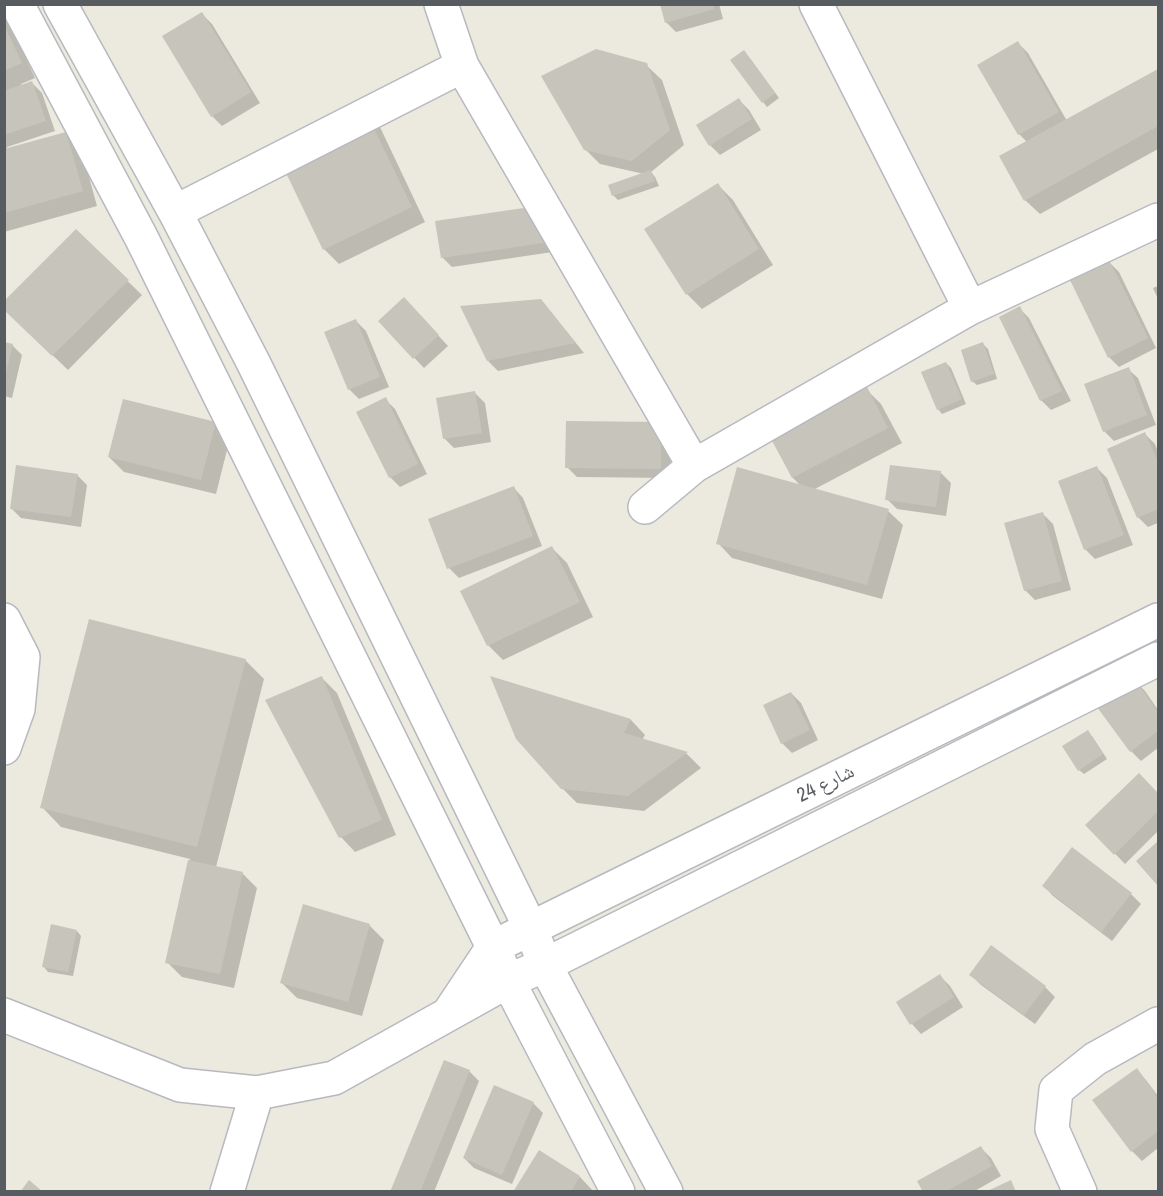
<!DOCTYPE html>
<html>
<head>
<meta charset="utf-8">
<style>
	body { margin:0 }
	#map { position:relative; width:1163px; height:1196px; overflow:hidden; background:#ece9de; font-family:"Archivo Narrow",sans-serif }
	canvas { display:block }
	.frame { position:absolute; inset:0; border:6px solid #575c61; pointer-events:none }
</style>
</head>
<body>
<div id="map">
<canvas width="1163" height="1196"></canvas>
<div class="frame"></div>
</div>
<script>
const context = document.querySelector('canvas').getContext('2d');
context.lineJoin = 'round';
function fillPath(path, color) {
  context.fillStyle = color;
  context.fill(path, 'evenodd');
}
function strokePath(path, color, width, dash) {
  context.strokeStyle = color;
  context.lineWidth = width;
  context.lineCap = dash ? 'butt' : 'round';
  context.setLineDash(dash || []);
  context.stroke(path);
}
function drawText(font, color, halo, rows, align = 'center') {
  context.font = font + ' "Archivo Narrow","Noto Naskh Arabic",sans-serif';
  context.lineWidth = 6;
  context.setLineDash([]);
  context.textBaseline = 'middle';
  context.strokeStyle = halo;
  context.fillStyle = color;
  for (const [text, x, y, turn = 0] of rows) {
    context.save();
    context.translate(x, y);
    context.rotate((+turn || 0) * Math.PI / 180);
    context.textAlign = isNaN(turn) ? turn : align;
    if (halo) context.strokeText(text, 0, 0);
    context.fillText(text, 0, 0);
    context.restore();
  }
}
fillPath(new Path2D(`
	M661 4H719L723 19 676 32 666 22Z
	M202 14 212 24 260 103 222 126 212 116Z
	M4 15 8 19 35 78 21 84 22 86 32 83 42 93 55 131 7 147 8 150 66 134 81 148 97 206 4 232Z
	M1018 43 1028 53 1067 121 1158 71V149L1040 214 1025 200 1028 143 1019 134Z
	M749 57 779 98 767 107 763 102Z
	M646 65 662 80 684 145 651 172 655 177 659 186 618 200 613 195 644 174 600 164 585 149Z
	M739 100 749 110 761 130 720 155 710 145Z
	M364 110 379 125 425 222 339 264 324 249Z
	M718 185 733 200 773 265 702 309 687 294Z
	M544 206 559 251 452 267 442 257Z
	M76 231 142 295 68 370 4 308Z
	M1109 262 1119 272 1156 348 1119 367 1109 357Z
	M1158 286V299L1153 288Z
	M1019 308 1029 318 1071 401 1051 410 1041 400 1001 317Z
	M414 309 448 346 424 368 380 322Z
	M550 311 584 353 498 371 488 361Z
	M356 321 366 331 389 387 359 399 349 389Z
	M4 343 12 345 22 355 12 398 4 396Z
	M983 344 988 349 997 379 977 385 972 381Z
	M946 363 951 368 966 404 942 414 938 409Z
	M1128 369 1138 378 1156 425 1114 441 1104 431Z
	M866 389 881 404 902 443 813 490 888 511 903 525 882 599 732 558 718 543 802 487 793 478 772 438Z
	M475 393 485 403 491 442 454 448 444 438Z
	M385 399 395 409 427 474 400 487 390 477 358 412Z
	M215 423 230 438 216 494 124 472 109 457Z
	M671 434 670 478 577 477 567 467Z
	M1145 434 1155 444 1158 452V523L1148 527 1138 517Z
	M1097 468 1107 478 1133 545 1095 559 1085 549Z
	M941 473 951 483 946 516 897 509 887 499Z
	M77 475 87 485 81 527 21 518 11 508Z
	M514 488 523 498 542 546 459 578 449 568 430 520Z
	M1043 514 1053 524 1071 590 1035 600 1025 590Z
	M552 548 567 563 593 617 503 660 488 645Z
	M245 660 264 679 216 867 242 873 257 888 234 988 182 977 167 962 190 859 61 827 42 807Z
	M322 678 337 693 396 835 355 852 341 837Z
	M493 678 631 720 645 735 642 740 687 754 701 768 644 811 577 803 562 788Z
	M1135 681 1145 691 1158 710V748L1141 761 1131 751Z
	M791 693 801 703 818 740 792 753 782 743Z
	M1092 736 1107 759 1084 774 1079 770Z
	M1139 775 1158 795V831L1125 864 1087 825Z
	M1158 843V883L1138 861Z
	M1073 849 1131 894 1141 904 1112 941 1053 896 1044 886Z
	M369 925 384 940 362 1016 297 998 282 983Z
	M77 931 81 936 73 976 48 972 44 967Z
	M971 975 1045 987 1055 997 1035 1024 981 985Z
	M940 976 950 986 963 1007 921 1034 912 1024 898 1003Z
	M1137 1070 1146 1080 1158 1096V1148L1142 1161 1132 1151Z
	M469 1071 479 1081 434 1192H392Z
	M533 1103 543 1113 512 1184 474 1168 464 1158Z
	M981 1148 991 1158 1001 1176 973 1192H925Z
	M540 1152 580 1177 594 1192H515Z`), '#0003');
fillPath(new Path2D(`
	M660 4H713L714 9 665 23Z
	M202 12 251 92 211 117 162 36Z
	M4 25 22 63 4 71Z
	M1018 41 1059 112 1018 135 977 65Z
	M596 49 647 63 670 130 632 161 584 150 541 76Z
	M744 50 775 93 762 103 730 60Z
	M1158 69V126L1024 201 999 156Z
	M32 81 46 121 4 135V91Z
	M739 98 752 119 709 146 696 125Z
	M364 108 412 207 323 250 275 150Z
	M66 132 83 191 4 213V149Z
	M651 170 655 181 612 196 608 185Z
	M718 183 759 249 686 295 644 229Z
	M544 205 550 242 441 258 435 221Z
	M76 229 129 280 52 356 4 310V301Z
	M1109 260 1148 338 1108 358 1070 280Z
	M404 297 439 335 413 359 378 321Z
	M541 299 576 343 487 361 460 306Z
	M1020 306 1062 391 1040 401 999 317Z
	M356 319 380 377 348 390 324 332Z
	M4 342 13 344 5 376 4 375Z
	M983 342 994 374 971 382 961 350Z
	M946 362 962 399 937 410 921 372Z
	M1129 367 1147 415 1103 432 1084 384Z
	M867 387 888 428 792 478 770 437Z
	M475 391 482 433 443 439 436 398Z
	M386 397 418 464 389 478 356 412Z
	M123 399 216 422 201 480 108 457Z
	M566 421 661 422V469L565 468Z
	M1145 432 1158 462V509L1137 518 1107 449Z
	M16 465 78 474 71 517 10 509Z
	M890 465 941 471 936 507 885 500Z
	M1097 466 1124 535 1084 550 1058 481Z
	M737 467 889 509 867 585 716 544Z
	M514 486 533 536 447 569 428 519Z
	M1043 512 1062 581 1024 591 1004 523Z
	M552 546 580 602 487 646 460 591Z
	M89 619 246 659 197 847 40 808Z
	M322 676 382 820 339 838 265 700Z
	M490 676 631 719 624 733 688 752 628 796 561 789 516 739Z
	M1135 680 1158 712V731L1130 752 1097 707Z
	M791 692 810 730 781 744 763 705Z
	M1088 730 1103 754 1078 771 1062 746Z
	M1139 773 1158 793V811L1114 855 1085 825Z
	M1158 841V886L1136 861Z
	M1072 847 1132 893 1101 932 1042 886Z
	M188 860 243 872 220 974 165 963Z
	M303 904 370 924 348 1002 280 983Z
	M51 924 77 930 68 972 42 967Z
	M991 945 1046 986 1024 1015 969 975Z
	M940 974 954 997 910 1025 896 1002Z
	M444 1060 470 1070 420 1192H390Z
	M1137 1068 1158 1098V1131L1131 1152 1092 1100Z
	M494 1085 534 1102 502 1175 463 1158Z
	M981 1146 992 1166 945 1192H923L917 1181Z
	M539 1150 580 1176 571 1192H513Z
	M29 1180 43 1192H20Z
	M1011 1180 1016 1192H985Z`), '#c7c4bb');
const minor = new Path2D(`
	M17 4 141 237 493 947 508 981 618 1192
	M60 4 175 212 253 362 531 929 545 965 666 1192
	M441 4 462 66 694 466
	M816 4 970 308
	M175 212 462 66
	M645 507 694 466 970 308 1158 220
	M4 620 23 657 18 709 4 748
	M451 1010 493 947 1158 620
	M4 1015 180 1085 257 1093 334 1078 508 981 545 965 1158 659
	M227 1192 257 1093
	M1080 1192 1052 1129 1056 1090 1095 1059 1158 1024`);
strokePath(minor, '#b6babf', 36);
strokePath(minor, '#fff', 33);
drawText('20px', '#575c61', '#fff', [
	["شارع 24",826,784,-26]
]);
</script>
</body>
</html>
